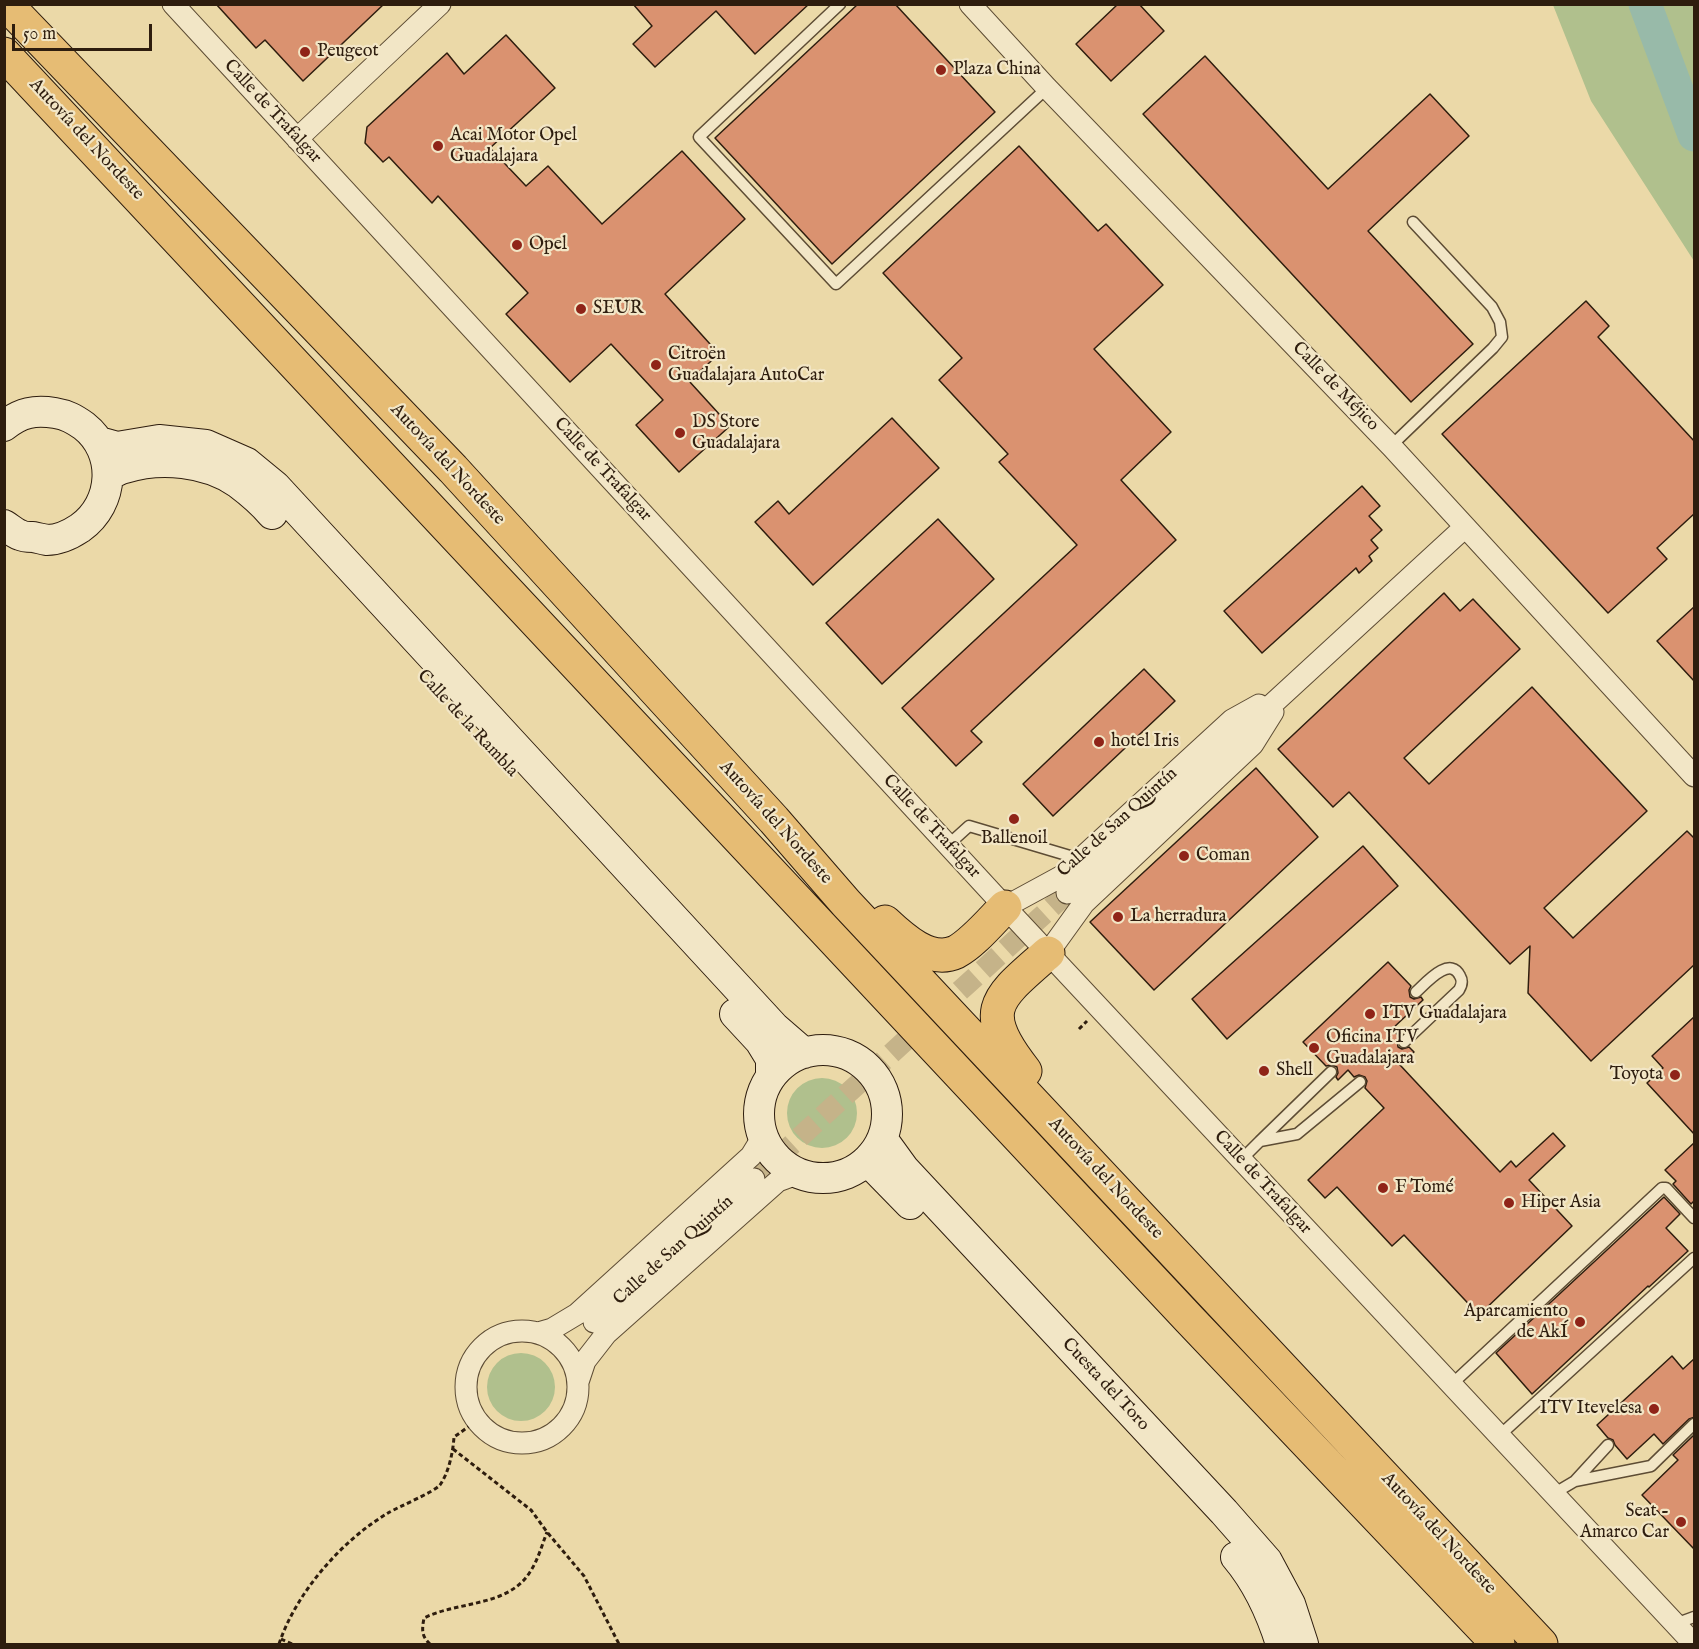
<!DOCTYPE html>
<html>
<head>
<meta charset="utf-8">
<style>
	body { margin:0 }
	#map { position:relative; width:1699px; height:1649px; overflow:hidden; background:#ebd9a8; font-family:"IM FELL English",serif }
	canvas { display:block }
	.frame { position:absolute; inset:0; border:6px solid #2e1d0e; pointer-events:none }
	.scale { position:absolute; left:12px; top:24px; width:140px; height:27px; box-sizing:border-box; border:3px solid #2e1d0e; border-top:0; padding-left:8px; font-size:18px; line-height:21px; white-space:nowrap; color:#2e1d0e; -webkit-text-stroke:4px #f2e6c6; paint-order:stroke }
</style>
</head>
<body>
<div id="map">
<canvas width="1699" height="1649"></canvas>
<div class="frame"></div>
<div class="scale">50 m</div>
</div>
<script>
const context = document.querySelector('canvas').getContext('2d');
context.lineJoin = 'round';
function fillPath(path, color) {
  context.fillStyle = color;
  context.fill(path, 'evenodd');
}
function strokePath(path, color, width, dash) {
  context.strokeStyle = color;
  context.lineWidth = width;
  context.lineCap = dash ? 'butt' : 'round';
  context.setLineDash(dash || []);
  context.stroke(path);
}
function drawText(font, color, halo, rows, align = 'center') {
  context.font = font + ' "IM FELL English",serif';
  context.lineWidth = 4.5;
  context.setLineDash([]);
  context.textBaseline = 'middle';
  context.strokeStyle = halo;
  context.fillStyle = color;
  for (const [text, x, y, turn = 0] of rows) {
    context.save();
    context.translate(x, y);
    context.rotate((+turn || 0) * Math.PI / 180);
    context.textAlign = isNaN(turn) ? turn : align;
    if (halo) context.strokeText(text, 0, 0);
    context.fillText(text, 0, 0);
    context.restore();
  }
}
fillPath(new Path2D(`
	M1553 5H1694V261L1591 101Z
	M787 1113a35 35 0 1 1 70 0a35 35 0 1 1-70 0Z
	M487 1387a34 34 0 1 1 68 0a34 34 0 1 1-68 0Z`), '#b0c08d');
strokePath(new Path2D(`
	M1645 4 1694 135`), '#98baa9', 33);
const building = new Path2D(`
	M216 4H384L303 81 265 40 256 48Z
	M633 4H809L755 54 716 11 655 67 633 44 652 26Z
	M858 4H895L995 112 832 264 715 138Z
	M1118 4H1139L1164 31 1111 81 1076 44Z
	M506 35 555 88 490 148 526 186 548 166 602 224 682 151 745 219 665 294 719 354 689 381 730 426 679 472 636 425 663 400 611 344 570 382 506 314 528 293 438 196 432 203 389 157 383 162 365 143 367 127 447 53 464 74Z
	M1205 56 1328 189 1430 94 1469 136 1368 231 1473 344 1411 402 1143 114Z
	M1019 146 1098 231 1106 224 1163 285 1094 349 1171 432 1121 480 1176 540 971 731 982 742 956 766 902 708 1077 545 999 462 1008 454 939 380 962 358 883 273Z
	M1586 301 1609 326 1598 337 1695 442V513L1657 548 1667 559 1608 613 1442 434Z
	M892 418 939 468 813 585 755 522 778 501 789 514Z
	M1362 486 1380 506 1369 516 1382 530 1371 540 1378 548 1369 556 1372 561 1359 573 1356 568 1262 653 1224 611Z
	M938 519 994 579 882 684 826 623Z
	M1444 593 1460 611 1473 599 1520 649 1404 758 1429 784 1532 687 1647 811 1544 908 1573 938 1687 831 1695 839V964L1591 1061 1528 993 1530 946 1510 964 1349 792 1333 807 1278 749Z
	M1695 606V682L1657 641Z
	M1144 669 1175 701 1053 816 1023 784Z
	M1256 768 1318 837 1154 990 1090 922Z
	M1363 846 1398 886 1227 1039 1192 999Z
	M1388 962 1411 986 1409 990 1410 997 1414 999 1421 997 1423 1000 1392 1029 1399 1036 1397 1040 1398 1047 1402 1049 1409 1047 1414 1052 1400 1065 1500 1172 1511 1161 1516 1167 1553 1133 1565 1146 1529 1180 1572 1226 1479 1315 1404 1235 1392 1246 1337 1187 1325 1198 1308 1180 1384 1108 1365 1088 1367 1081 1365 1077 1359 1075 1354 1077 1348 1070 1338 1080 1336 1077 1338 1073 1337 1067 1332 1065 1326 1066 1303 1042Z
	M1695 1016V1135L1647 1083 1663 1068 1652 1056Z
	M1695 1142V1200L1691 1204 1673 1184 1676 1181 1665 1170Z
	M1664 1197 1680 1214 1666 1228 1688 1251 1649 1287 1648 1286 1532 1394 1496 1353Z
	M1672 1356 1683 1369 1695 1358V1417L1689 1419 1663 1444 1654 1434 1627 1459 1615 1445 1613 1440 1608 1438 1597 1425Z
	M1695 1434V1550L1642 1495 1678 1460 1673 1455Z`);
fillPath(building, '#da9270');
strokePath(building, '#2e1d0e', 1.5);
strokePath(new Path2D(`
	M754 1179 1067 893`), '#c5b389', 21, [21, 10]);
const lane = new Path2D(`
	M840 4 699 137 836 284 1047 88
	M1391 446 1493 348 1502 337 1500 322 1492 307 1413 222
	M948 845 969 826 1080 859
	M1404 1042 1459 990C1462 985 1463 981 1460 976 1450 955 1426 983 1416 992
	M1331 1072 1260 1141 1297 1134 1360 1082
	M1241 1160 1260 1141
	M1451 1385 1662 1188H1666L1694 1218
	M1499 1436 1694 1258
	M1608 1445 1575 1481 1651 1466 1694 1424
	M1553 1494 1575 1481
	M1675 1624 1694 1617`);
const street = new Path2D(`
	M173 4 1005 907 1694 1644
	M970 4 1047 88 1391 446 1694 776
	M297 139 440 4
	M1067 893 1465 527
	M1005 907 1062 876 1232 720 1259 705
	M1048 953 1084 903 1253 744 1273 712
	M594 1322 754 1179
	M466 1387a56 56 0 1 1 112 0a56 56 0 1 1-112 0Z
	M538 1333 552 1329 577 1314 751 1156 762 1138
	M578 1382 585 1361 606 1334 778 1181 797 1174`);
const secondary = new Path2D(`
	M4 426C21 412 35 410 55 413 67 415 74 419 84 426 117 452 115 503 80 528 71 534 58 540 47 540 42 539 38 538 33 537 29 537 24 537 20 535 14 533 9 528 4 525
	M99 442 117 447 159 440 206 445 247 463 275 486 774 1027 804 1053
	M108 476C113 473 119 469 125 468 160 457 207 461 238 483 250 492 262 502 272 514
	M735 1014 760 1041 771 1059V1076
	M759 1114a64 64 0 1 1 128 0a64 64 0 1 1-128 0Z
	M883 1140 904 1169 1224 1512 1267 1561 1290 1604 1303 1644
	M868 1161 910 1204
	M1236 1557C1258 1583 1271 1612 1281 1644`);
const highway = new Path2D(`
	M6 4 453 469 774 820 846 903 1541 1644
	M4 54 1190 1320 1498 1644
	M885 922C902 938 930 964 956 952 973 943 991 921 1005 907
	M1025 1071C976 1009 997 998 1048 953`);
strokePath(lane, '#5d4c34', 13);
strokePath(street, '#5d4c34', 23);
strokePath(secondary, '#2e1d0e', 32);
strokePath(highway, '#2e1d0e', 35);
strokePath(new Path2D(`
	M1079 1029 1087 1021
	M453 1449 531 1510 547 1532 584 1576 619 1644
	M281 1639 292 1644
	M279 1644C296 1593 341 1541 388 1513 398 1507 434 1492 440 1485 449 1472 453 1452 454 1437L478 1420
	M430 1644C421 1636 422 1629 424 1618 458 1601 508 1607 530 1572 538 1560 542 1545 547 1532`), '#2e1d0e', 3, [4.5, 3]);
strokePath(lane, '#f2e6c6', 10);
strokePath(street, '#f2e6c6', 21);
strokePath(secondary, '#f2e6c6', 30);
strokePath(highway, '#e6bc74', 33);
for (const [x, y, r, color] of [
	[305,52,6,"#8f2418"],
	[941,70,6,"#8f2418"],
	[438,146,6,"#8f2418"],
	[517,245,6,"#8f2418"],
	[581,309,6,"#8f2418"],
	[656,365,6,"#8f2418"],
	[680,433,6,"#8f2418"],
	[1099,742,6,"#8f2418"],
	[1014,819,6,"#8f2418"],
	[1184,856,6,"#8f2418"],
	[1118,917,6,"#8f2418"],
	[1370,1014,6,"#8f2418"],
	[1314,1048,6,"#8f2418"],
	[1264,1071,6,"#8f2418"],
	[1675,1075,6,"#8f2418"],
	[1383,1188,6,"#8f2418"],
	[1509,1203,6,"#8f2418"],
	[1580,1322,6,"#8f2418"],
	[1654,1409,6,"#8f2418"],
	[1681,1522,6,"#8f2418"]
]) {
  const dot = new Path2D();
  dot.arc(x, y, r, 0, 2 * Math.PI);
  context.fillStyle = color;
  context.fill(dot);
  strokePath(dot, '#f2e6c6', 2);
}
drawText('18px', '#2e1d0e', '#f2e6c6', [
	["Peugeot",317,52],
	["Plaza China",953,70],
	["Acai Motor Opel",450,136],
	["Guadalajara",450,157],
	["Opel",529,245],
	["SEUR",593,309],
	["Citroën",668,355],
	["Guadalajara AutoCar",668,376],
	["DS Store",692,423],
	["Guadalajara",692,444],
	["hotel Iris",1111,742],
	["Ballenoil",1014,839,"center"],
	["Coman",1196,856],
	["La herradura",1130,917],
	["ITV Guadalajara",1382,1014],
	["Oficina ITV",1326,1038],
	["Guadalajara",1326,1059],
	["Shell",1276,1071],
	["Toyota",1663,1075,"right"],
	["F Tomé",1395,1188],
	["Hiper Asia",1521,1203],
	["Aparcamiento",1568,1312,"right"],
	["de AkÍ",1568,1333,"right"],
	["ITV Itevelesa",1642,1409,"right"],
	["Seat -",1669,1512,"right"],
	["Amarco Car",1669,1533,"right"]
], 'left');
drawText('18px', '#2e1d0e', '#f2e6c6', [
	["Calle de Trafalgar",272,112,47],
	["Autovía del Nordeste",86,140,47],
	["Calle de Méjico",1335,387,46],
	["Autovía del Nordeste",447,465,47],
	["Calle de Trafalgar",602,470,47],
	["Calle de la Rambla",467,724,47],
	["Autovía del Nordeste",775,823,48],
	["Calle de San Quintín",1118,823,-42],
	["Calle de Trafalgar",931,827,47],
	["Autovía del Nordeste",1105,1179,47],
	["Calle de Trafalgar",1262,1183,47],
	["Calle de San Quintín",674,1251,-42],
	["Cuesta del Toro",1105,1385,47],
	["Autovía del Nordeste",1438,1534,47]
]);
</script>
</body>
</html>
